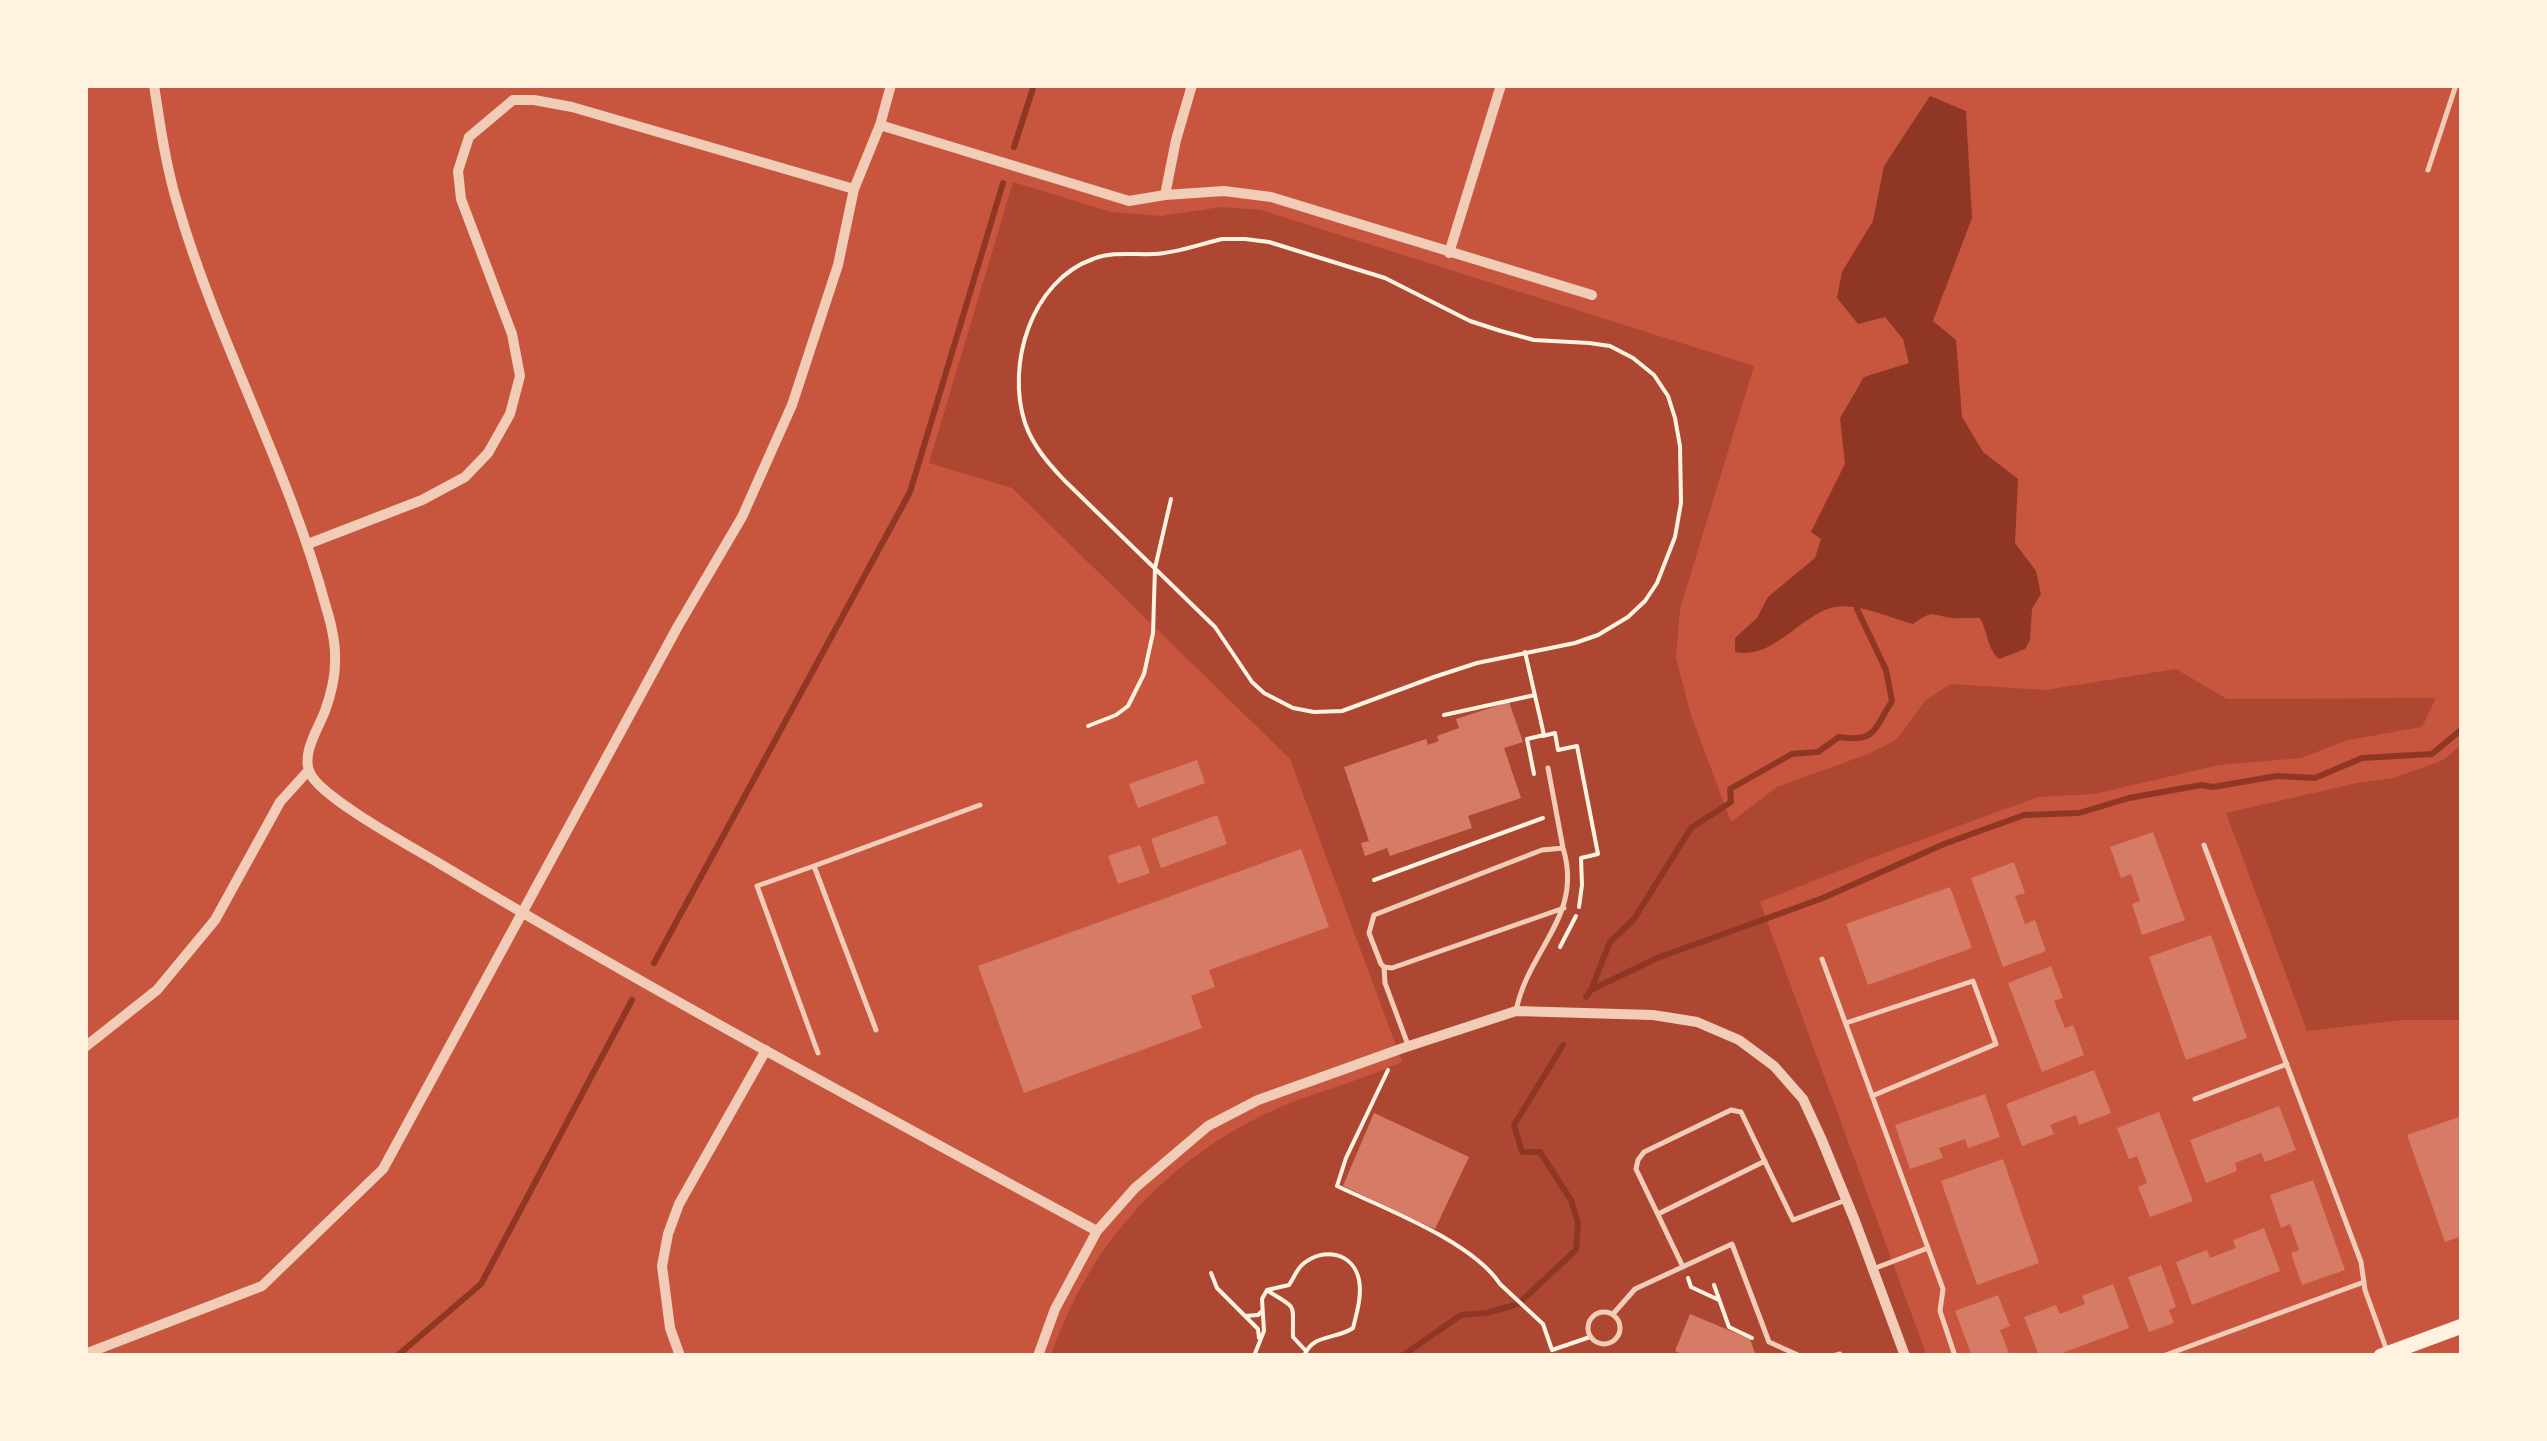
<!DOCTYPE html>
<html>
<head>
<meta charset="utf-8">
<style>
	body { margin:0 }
	#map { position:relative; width:2547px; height:1441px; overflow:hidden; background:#c8553d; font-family:"PT Sans",sans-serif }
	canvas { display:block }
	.frame { position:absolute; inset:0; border:88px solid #fff3e0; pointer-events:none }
</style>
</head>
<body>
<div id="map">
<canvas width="2547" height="1441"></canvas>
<div class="frame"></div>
</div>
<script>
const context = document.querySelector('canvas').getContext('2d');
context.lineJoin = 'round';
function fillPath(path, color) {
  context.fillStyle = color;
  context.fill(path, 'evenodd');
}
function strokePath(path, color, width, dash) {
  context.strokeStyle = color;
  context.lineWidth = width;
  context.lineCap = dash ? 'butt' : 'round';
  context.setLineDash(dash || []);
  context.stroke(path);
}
fillPath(new Path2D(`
	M1013 182 1111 212 1161 216 1221 207 1261 210 1754 366 1680 609 1676 658 1690 712 1731 822 1777 787 1868 754 1896 740 1925 701 1950 684 2045 690 2176 669 2227 699 2436 698 2422 727 2348 740 2301 758 2219 765 2094 794 2038 797 1874 857 1760 902 1927 1356H1051C1055 1341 1062 1327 1068 1313 1108 1225 1178 1156 1265 1114 1309 1093 1358 1082 1402 1062L1290 759 1012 488 929 463Z
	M2462 744V1020H2402L2307 1031 2226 813 2357 783 2394 778 2443 760Z`), '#ae4732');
fillPath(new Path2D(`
	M1930 96 1966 111 1972 218 1933 321 1956 340 1962 417 1983 452 2018 479 2015 543 2036 571 2041 594 2032 609 2030 640 2025 649 1999 659C1987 649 1988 632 1980 618 1971 617 1962 619 1953 618 1929 615 1935 609 1913 624 1890 618 1858 603 1835 607 1800 614 1775 660 1735 652V638L1757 618 1768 597 1815 558 1821 539 1811 532 1845 464 1840 418 1864 377 1909 363 1903 339 1885 317 1858 324 1837 298 1842 272 1873 221 1884 166Z`), '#8f3625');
strokePath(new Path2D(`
	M1014 147 1034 85
	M654 963 910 492 1003 183
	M1591 990 1657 958 1823 898 1944 844 2024 815 2079 813 2129 798 2201 785 2213 787 2277 776 2315 778 2362 758 2432 754 2462 729
	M1586 997 1591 990 1610 942 1634 919 1691 828 1731 802 1730 789 1792 754 1818 752 1839 737C1876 743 1874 729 1892 701L1886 670 1857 609
	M397 1356 481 1284 632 1000
	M1402 1356 1461 1315 1487 1313 1518 1304 1576 1250 1578 1223 1571 1200 1540 1152H1522L1514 1125 1563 1045`), '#8f3625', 6);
fillPath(new Path2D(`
	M1509 702 1523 742 1504 748 1521 798 1468 816 1472 828 1390 856 1387 848 1365 856 1361 843 1369 841 1344 767 1426 739 1428 745 1439 741 1437 736 1459 728 1456 719Z
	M1197 760 1205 783 1138 808 1129 784Z
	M1217 815 1227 844 1161 868 1151 839Z
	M2153 832 2185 920 2142 935 2132 904 2140 901 2131 874 2121 878 2110 847Z
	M1140 845 1150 873 1118 884 1108 856Z
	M1301 849 1329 927 1209 970 1215 987 1191 996 1202 1028 1024 1093 978 966Z
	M2014 862 2025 893 2015 896 2025 924 2035 920 2046 951 2003 967 1971 878Z
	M1950 887 1972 948 1868 985 1846 924Z
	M2211 935 2247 1038 2186 1060 2149 957Z
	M2051 966 2063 998 2054 1001 2065 1028 2073 1025 2084 1055 2042 1072 2008 983Z
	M2094 1070 2111 1113 2079 1125 2076 1115 2050 1125 2054 1134 2022 1146 2006 1104Z
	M1985 1094 2000 1137 1968 1148 1965 1139 1939 1148 1943 1158 1910 1169 1895 1125Z
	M2279 1106 2296 1150 2265 1162 2261 1153 2235 1163 2237 1171 2206 1183 2190 1140Z
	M2159 1112 2193 1201 2150 1217 2138 1187 2147 1183 2137 1156 2129 1159 2117 1128Z
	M1374 1113 1469 1157 1435 1229 1343 1186Z
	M2462 1116V1236L2445 1242 2407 1135Z
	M2003 1159 2039 1263 1977 1285 1941 1181Z
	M2313 1180 2345 1270 2302 1285 2291 1253 2299 1250 2290 1224 2281 1228 2270 1195Z
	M2264 1228 2280 1271 2192 1305 2176 1262 2207 1250 2210 1258 2236 1248 2233 1240Z
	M2161 1265 2176 1307 2169 1310 2174 1323 2149 1332 2128 1277Z
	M2113 1284 2129 1328 2054 1356H2039L2024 1317 2056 1305 2060 1314 2085 1304 2082 1296Z
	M1998 1295 2010 1326 2000 1330 2010 1356H1972L1955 1311Z
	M1690 1314 1750 1339 1756 1356H1688L1675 1351Z`), '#d67c66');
strokePath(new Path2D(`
	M1222 239H1245L1269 242 1385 278 1470 321 1501 331 1534 340 1589 343 1610 346 1633 358 1654 375 1668 396 1675 418 1680 446 1681 503 1675 537 1657 583 1645 601 1628 617 1598 635 1575 643 1477 663 1434 677 1342 711 1314 712 1293 708 1264 693 1252 682 1215 627 1064 480C1048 463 1033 446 1025 423 1006 365 1031 281 1093 259 1113 251 1133 255 1154 254 1177 253 1200 244 1222 239Z
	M1525 652 1544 735 1527 739 1534 774
	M1444 715 1535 695
	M1088 726 1116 715 1128 706 1144 674 1153 633 1155 568 1171 499
	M1543 736 1555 733 1558 750 1577 746 1598 854 1581 858 1582 885 1579 907
	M1374 880 1543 818
	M1560 947 1576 916
	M1388 1070 1346 1158 1337 1186C1383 1208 1472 1241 1500 1284L1543 1324 1552 1350 1590 1337
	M1211 1273 1217 1288 1258 1329 1259 1338
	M1688 1278 1691 1287 1719 1300
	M1714 1285 1729 1327 1752 1338
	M1268 1291C1299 1310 1292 1302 1293 1337L1306 1351
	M1245 1316 1258 1315 1262 1311
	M1254 1356 1264 1331 1262 1299 1267 1290 1289 1285C1294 1278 1296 1270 1303 1264 1323 1247 1353 1252 1359 1280 1362 1296 1357 1312 1353 1328 1336 1340 1313 1333 1304 1356`), '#fff3e0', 4);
strokePath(new Path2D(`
	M2428 170 2456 85
	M1548 768 1563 848
	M2204 845 2361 1262 2365 1290 2387 1351
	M814 866 980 805
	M1822 959 1943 1289 1940 1311 1955 1356
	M1384 967 1385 983 1408 1045
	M1516 1011C1528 949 1584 916 1563 848L1542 850 1374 915 1369 933 1381 964 1384 967 1392 968 1564 908
	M1846 1023 1973 981 1996 1044 1872 1096
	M818 1053 757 886 814 866 876 1030
	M2195 1099 2287 1064
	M1658 1214 1765 1161
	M1683 1267 1636 1169 1638 1160 1644 1152 1731 1110 1741 1112 1793 1220 1846 1200
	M1873 1269 1928 1248
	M1588 1328a16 16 0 1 1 32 0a16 16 0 1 1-32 0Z
	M1613 1314 1635 1289 1732 1244 1769 1342 1800 1356
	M1833 1356 1840 1354V1356
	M2163 1356 2364 1282`), '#f1ccb7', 5);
strokePath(new Path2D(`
	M154 85C160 125 166 167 178 206 218 343 289 469 326 607 331 623 336 646 335 663 335 678 330 697 325 711 318 729 301 754 310 773 320 797 412 847 437 862 653 992 876 1111 1097 1231L1055 1309 1038 1356
	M880 125 1129 201 1165 195 1224 191 1271 197 1592 295
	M1165 195 1176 140 1192 85
	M1449 253 1501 85
	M308 544 422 500 465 477 488 453 510 414 520 376 512 334 461 199 458 171 469 137 513 100H534L572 107 854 189
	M85 1047 157 990 215 920 280 802 308 771
	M1097 1231 1135 1188 1208 1126 1258 1100 1403 1048 1516 1011 1653 1015 1697 1022 1739 1040 1774 1066 1803 1099 1821 1138 1855 1221 1905 1356
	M85 1354 262 1286 383 1169 678 626 742 517 792 405 838 265 854 189 880 125 891 85
	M680 1356 670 1328 662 1266 668 1234 679 1204 766 1050`), '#f1ccb7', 10);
strokePath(new Path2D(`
	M2381 1356 2462 1326`), '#fff3e0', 15);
</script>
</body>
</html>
